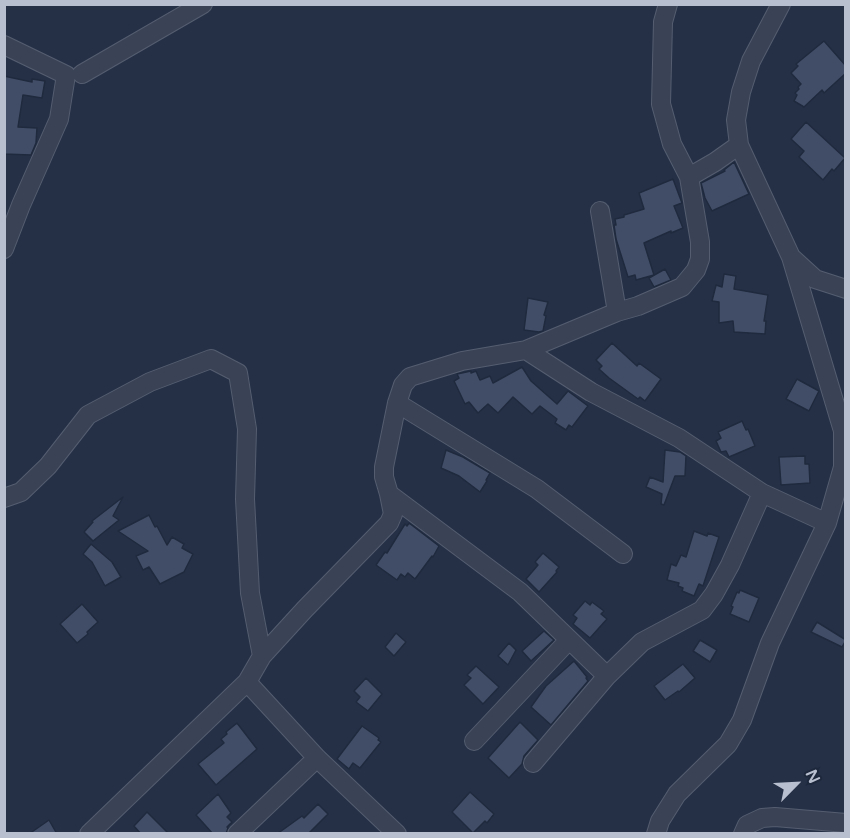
<!DOCTYPE html>
<html>
<head>
<meta charset="utf-8">
<style>
	body { margin:0 }
	#map { position:relative; width:850px; height:838px; overflow:hidden; background:#253047; font-family:"Varela Round",sans-serif }
	canvas { display:block }
	.frame { position:absolute; inset:0; border:6px solid #b8bfcf; pointer-events:none }
	.north { position:absolute; left:766px; top:754px; width:60px; height:60px; -webkit-text-stroke:4px #1e283c; paint-order:stroke; rotate:66deg; font-size:16px; font-weight:700; line-height:24px; text-align:center; color:#b8bfcf }
	.north::after { content:''; display:block; margin:auto; width:21px; height:27px; background:#b8bfcf; clip-path:polygon(50% 0,100% 100%,50% 72%,0 100%) }
</style>
</head>
<body>
<div id="map">
<canvas width="850" height="838"></canvas>
<div class="frame"></div>
<div class="north">N</div>
</div>
<script>
const context = document.querySelector('canvas').getContext('2d');
context.lineJoin = 'round';
function fillPath(path, color) {
  context.fillStyle = color;
  context.fill(path, 'evenodd');
}
function strokePath(path, color, width, dash) {
  context.strokeStyle = color;
  context.lineWidth = width;
  context.lineCap = dash ? 'butt' : 'round';
  context.setLineDash(dash || []);
  context.stroke(path);
}
const building = new Path2D(`
	M824 41 846 66V73L824 93 822 90 804 107 794 101 797 95 795 93 799 89 798 87 801 84 791 73 798 66 796 64Z
	M4 76 32 82V79L45 81 42 98 23 95 18 127 37 128 36 143 31 155 4 154Z
	M806 122 845 158 834 171 832 169 823 180 799 157 804 151 791 139Z
	M734 162 749 194 712 211 705 198 701 183 725 171 724 170Z
	M673 179 682 203 674 206 683 228 671 233V231L644 243 654 275 636 280 635 275 628 277 616 239 614 225H616L615 219 624 217V215L644 209 639 193Z
	M665 269 671 280 654 287 649 278Z
	M724 274 736 276 734 289 768 295 764 321H766L765 334 734 332 733 321 719 323V302L712 301 716 285 722 287Z
	M528 298 548 302 544 315 546 316 543 331 539 332 524 330Z
	M612 343 637 366 639 363 661 379 645 401 640 397 638 399 609 378 599 369 602 366 596 360Z
	M522 367 531 381 557 404 568 391 588 406 572 427 569 425 566 430 555 423 557 419 540 406 532 414 513 397 498 413 488 404 478 413 469 402 465 404 454 381 459 378 457 374 471 371V373L476 371 480 380 490 376 493 383Z
	M797 379 819 391 809 411 786 399Z
	M742 421 746 430 748 429 755 446 729 457 726 451 721 452 716 441 721 438 718 432Z
	M446 450 463 457 490 473 486 480 487 481 480 492 459 476 441 468Z
	M665 450 680 452 686 456 685 476H675L664 505 661 504 662 494 646 487 650 477 663 482Z
	M805 456V464H809L810 483 781 485 779 457Z
	M123 497 113 516 119 520 93 541 84 532 93 522 92 521Z
	M149 515 155 527 157 526 167 545 172 537 184 544 182 548 193 554 184 572 160 584 149 567 143 570 136 556 148 551 118 531Z
	M409 523 439 546 433 557 432 556 415 579 408 573 405 577 401 574 397 580 376 565 385 552 387 553 405 524 407 526Z
	M694 531 707 536 708 533 719 537 703 586 699 584 694 596 682 591 683 588 678 586 679 583 667 580 671 564 676 566 681 555 686 557Z
	M91 544 112 562 121 577 105 586 92 562 83 554Z
	M543 553 559 567 556 571 557 572 539 592 526 579 538 565 535 562Z
	M740 590 759 598 749 622 730 614 733 607 731 606 737 592 739 593Z
	M585 601 590 605 592 602 604 611 601 614 607 619 590 638 573 624 577 618 573 615Z
	M82 604 98 622 87 632 88 634 77 643 60 624Z
	M817 622 846 640 842 647 811 632Z
	M544 631 554 640 531 661 522 651Z
	M396 633 406 642 394 656 385 647Z
	M700 640 717 650 710 662 693 651Z
	M509 643 516 650 508 665 498 656Z
	M574 661 587 677 586 678 588 681 551 725 531 707 546 686Z
	M683 664 695 678 679 692 678 691 665 700 654 686Z
	M476 666 499 687 483 704 464 685 471 678 467 675Z
	M366 678 382 694 368 711 356 702 360 697 354 691Z
	M520 722 538 740 524 756 522 764 509 778 488 758Z
	M237 723 257 749 216 785 198 764 224 743 221 739 227 734 226 732Z
	M362 726 379 738 378 740 381 742 360 768 353 763 349 769 337 759Z
	M470 792 494 814 487 823 485 821 473 833 452 812Z
	M218 794 231 813 227 817 232 822 227 827 228 828 226 834H213L196 815Z
	M318 804 328 814 308 834H277L302 816 304 818Z
	M147 812 169 834H141L134 826Z
	M49 820 57 834H29Z`);
fillPath(building, '#414d67');
strokePath(building, '#202a3e', 1.5);
const minor = new Path2D(`
	M668 4 663 22 661 104 672 144 689 177
	M4 45 66 75 59 119 21 205 4 249
	M82 74 203 4
	M600 211 617 312
	M792 258 815 279 846 289
	M526 350 591 392 679 438 762 493 827 523
	M397 403 537 489 623 554
	M389 494 520 592 607 676
	M4 498 21 492 48 466 88 415 150 382 211 359 238 373 247 429 245 499 250 593 262 656
	M247 682 317 758 397 834
	M474 741 569 640
	M533 763 607 676 642 642 702 610 714 594 730 565 762 493
	M89 834 247 682 262 656 305 609 389 523 393 514 389 494 384 477V467L397 403 403 385 410 377 462 361 526 350 617 312 638 306 682 287 696 270 700 259V242L689 177 715 162 739 145
	M237 834 317 758
	M656 834 660 821 677 794 728 744 742 720 770 643 827 523 843 467V431L791 257 739 145 736 120 741 92 751 61 781 4
	M743 834 747 825 762 818 775 817 846 823`);
strokePath(minor, '#555e70', 20);
strokePath(minor, '#3a4356', 18);
</script>
</body>
</html>
